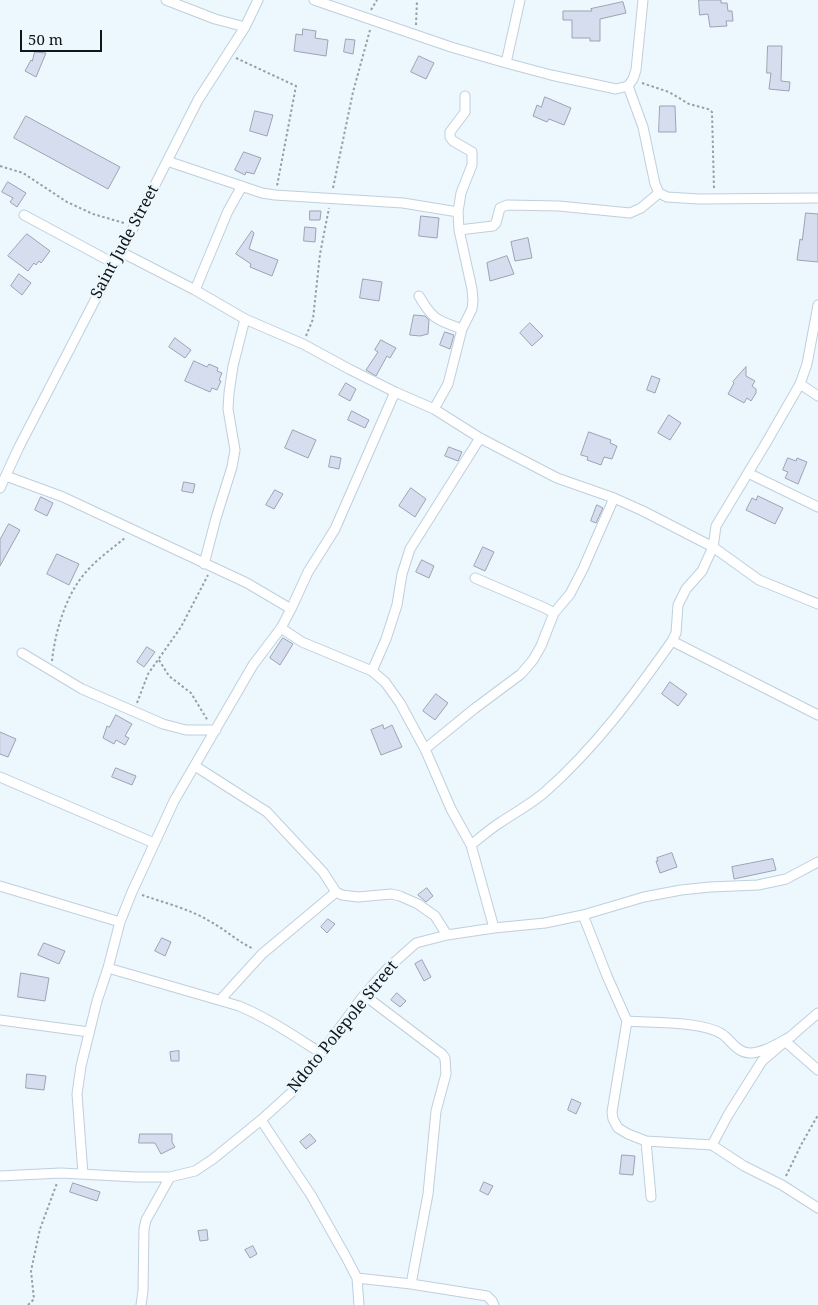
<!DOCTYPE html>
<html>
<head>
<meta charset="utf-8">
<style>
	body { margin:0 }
	#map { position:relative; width:818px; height:1305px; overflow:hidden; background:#ecf7fe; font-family:"Noto Serif",serif }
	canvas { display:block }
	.scale { position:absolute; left:20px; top:30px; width:82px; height:22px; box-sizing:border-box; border:2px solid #10171b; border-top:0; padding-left:6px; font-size:15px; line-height:18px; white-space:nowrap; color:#10171b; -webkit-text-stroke:4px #ecf7fe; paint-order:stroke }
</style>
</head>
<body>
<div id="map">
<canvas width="818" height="1305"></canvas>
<div class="scale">50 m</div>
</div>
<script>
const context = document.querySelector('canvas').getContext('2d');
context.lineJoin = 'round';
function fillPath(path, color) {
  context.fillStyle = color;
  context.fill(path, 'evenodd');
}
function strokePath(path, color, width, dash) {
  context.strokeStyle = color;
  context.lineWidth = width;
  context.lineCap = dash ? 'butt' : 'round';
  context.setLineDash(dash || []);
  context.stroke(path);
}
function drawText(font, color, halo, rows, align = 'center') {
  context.font = font + ' "Noto Serif",serif';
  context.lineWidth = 5;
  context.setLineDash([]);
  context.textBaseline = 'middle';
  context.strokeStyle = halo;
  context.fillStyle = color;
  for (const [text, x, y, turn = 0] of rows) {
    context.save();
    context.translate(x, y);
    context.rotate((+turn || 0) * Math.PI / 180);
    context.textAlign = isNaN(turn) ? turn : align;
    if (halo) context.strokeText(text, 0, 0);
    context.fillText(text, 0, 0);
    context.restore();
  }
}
const building = new Path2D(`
	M699 0H721V3H727L728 11H732L733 21H726L727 26 710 27 708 14 700 15Z
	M623 2 626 13 600 19V41H590V38H572V20H563V11H592L591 9Z
	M303 29 316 31 315 38 328 40 326 56 294 51 296 34 302 35Z
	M346 39 355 40 353 54 344 52Z
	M768 46H782L781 81 790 82 789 91 769 89 771 73H767Z
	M35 52 46 53 36 77 25 71 31 60 32 61Z
	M419 56 434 63 426 79 411 72Z
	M545 97 571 108 564 125 549 119 547 122 533 116 537 105 541 107Z
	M660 106H675L676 132H659Z
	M255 111 273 115 267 136 250 131Z
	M26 116 120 167 108 189 14 138Z
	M244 152 261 158 254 174 246 172 245 175 235 170Z
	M8 182 26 193 17 207 10 202 13 198 2 192Z
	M310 211H321L320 220H310Z
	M806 213 818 214V262L797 260 800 239 802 240Z
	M421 216 439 218 437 238 419 236Z
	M305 227 316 228 315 242 304 241Z
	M252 231 254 233 249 249 278 260 272 276 250 267 251 264 236 254Z
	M27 234 50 251 41 263 39 261 36 265 34 263 28 271 8 256Z
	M528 238 532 258 515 261 511 242Z
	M507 256 514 274 490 281 487 263Z
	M19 274 31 283 22 295 11 286Z
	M363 279 382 282 379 301 360 298Z
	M414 315 425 316 429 320 428 334 420 336 410 335Z
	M530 323 543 336 532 346 520 333Z
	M445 332 454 335 450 349 440 345Z
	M175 338 191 350 185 358 169 347Z
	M381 340 396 348 390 358 387 356 376 376 366 370 378 352 375 350Z
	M194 361 207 367 209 364 218 368 217 371 222 373 219 380 221 381 217 390 212 388 210 392 185 381Z
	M746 367V376L755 381 752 386 756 389V393L751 401 747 398 744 403 728 394 734 383 733 382Z
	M652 376 660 379 655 393 647 390Z
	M346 383 356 389 350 401 339 395Z
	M352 411 369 420 365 428 348 420Z
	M669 415 681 423 670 440 658 433Z
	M293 430 316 440 308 458 285 448Z
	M589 432 611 440 610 443 617 446 612 459 604 457 601 465 587 460 588 457 581 455Z
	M449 447 462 452 458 461 445 456Z
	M331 456 341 458 339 469 329 467Z
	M788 458 796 461 797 458 807 462 798 484 785 478 788 472 783 470Z
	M184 482 195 484 193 493 182 491Z
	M411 488 426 499 415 517 399 506Z
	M275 490 283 494 274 509 266 505Z
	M758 496 783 508 775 524 746 510 752 498 756 500Z
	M41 497 53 503 47 516 35 510Z
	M597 505 603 508 596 523 591 521Z
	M9 524 20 530 0 566V540Z
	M483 547 494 552 485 571 474 566Z
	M57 554 79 564 69 585 47 574Z
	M422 560 434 566 429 578 416 572Z
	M283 638 293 644 280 665 270 658Z
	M147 647 155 652 144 667 137 662Z
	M670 682 687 694 678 706 662 694Z
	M436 694 448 703 435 720 423 711Z
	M116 715 132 724 125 736 129 738 125 745 116 740 114 744 103 738 107 726 109 727Z
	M383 725 384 729 392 725 402 747 381 755 371 730Z
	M0 732 16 739 8 757 0 754Z
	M116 768 136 776 132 785 112 777Z
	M672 853 677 867 660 873 656 861H658L657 858Z
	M773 859 776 870 734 879 732 867Z
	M427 888 433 896 426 902 418 895Z
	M328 919 335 924 327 933 321 927Z
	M162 938 171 942 165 956 155 951Z
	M44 943 65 951 59 964 38 955Z
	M422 960 431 977 424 981 415 964Z
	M21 973 49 978 45 1001 18 997Z
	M397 993 406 1001 400 1007 391 1000Z
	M179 1051V1061H171L170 1052Z
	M27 1074 46 1076 44 1090 26 1088Z
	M572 1099 581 1103 576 1114 568 1110Z
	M140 1134H172V1142L175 1147 161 1154 155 1143H139Z
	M310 1134 316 1141 306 1149 300 1142Z
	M622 1155 635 1156 633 1175 620 1174Z
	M484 1182 493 1186 488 1195 480 1191Z
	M73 1183 100 1192 97 1201 70 1192Z
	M207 1230 208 1240 200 1241 198 1231Z
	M253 1246 257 1254 250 1258 245 1250Z`);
fillPath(building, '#d5ddef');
strokePath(building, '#9ba3b3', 1);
const street = new Path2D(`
	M166 0 215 19 245 27
	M314 0 451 47 506 63 551 75 616 89 628 86 633 79 636 70 643 0
	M506 63 520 0
	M628 86 643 127 655 184 659 193 667 197 699 199 818 198
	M167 161 262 193 275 195 403 203 458 212
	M24 215 115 264
	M459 230 493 226 496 223 500 208 507 205 559 206 630 213 641 208 659 193
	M121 252 195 290 245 319 303 344 349 369 395 392 434 409 480 438 557 478 614 498 643 511 713 547 759 580 818 604
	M195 290 228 211 242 186
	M419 296C433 320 437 320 462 329
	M800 384 818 396
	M434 409 448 384 462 329 472 309 473 301 472 289 459 230 458 212 461 193 472 165V152L453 141 450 137V132L465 112V96
	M748 473 818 507
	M6 476 63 497 247 583 291 609
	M0 488 19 447 94 302 121 252 198 100 245 27 258 0
	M204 564 216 518 232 467 235 450 228 409 229 393 233 366 245 319
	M475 578 545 608 554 613
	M281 628 302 642 372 671 385 682 400 703 425 749 451 809 471 845 494 928
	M672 641 818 715
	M22 653 82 689 163 724 186 730H216
	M372 671 386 639 397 605 402 574 410 549 480 438
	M425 749 474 709 521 674 533 660 541 646 554 613 570 594 583 569 614 498
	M195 766 267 812 323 872 336 892 342 895 358 897 391 894 400 896 418 904 435 916 447 935
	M0 777 154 843
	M471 845C481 837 490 829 501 822 516 812 531 804 545 792 595 748 634 695 672 641L676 633 678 605 686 589 702 571 713 547 716 526 766 443 800 384 807 364 818 305
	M0 886 120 922
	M583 915 607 976 627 1021 612 1112 613 1119 618 1128 628 1134 646 1141 712 1145 744 1166 782 1185 818 1208
	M108 968 239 1006C268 1018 294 1036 321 1053
	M364 995 442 1054 445 1058 446 1074 436 1111 428 1194 411 1284
	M221 999 262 954 336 892
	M0 1020 89 1032
	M627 1021C652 1023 701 1021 722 1034 731 1040 737 1053 750 1053 764 1053 780 1042 792 1036
	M786 1042 818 1070
	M261 1120 311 1195 346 1257 357 1278 359 1305
	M646 1141 651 1197
	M712 1145 728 1115 762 1061 818 1013
	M83 1174 77 1094 81 1066 97 1001 108 968 120 922 132 892 174 801 253 665 281 628 291 609 308 572 335 529 395 392
	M0 1176 61 1173 136 1177H170L195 1171 213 1159 261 1120 293 1091 364 995 388 968 416 943 447 935 494 928 545 923 583 915 644 897 681 890 710 887 758 885 786 879 818 862
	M357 1278 411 1284 487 1296 492 1301 494 1305
	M141 1305 143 1291 144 1229 146 1220 170 1177`);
strokePath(street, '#bed0dc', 11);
strokePath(new Path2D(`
	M371 10 377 0
	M416 25 417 0
	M236 58 296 86 277 186
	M642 83 669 92 689 104 708 109 712 112 714 189
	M0 166 23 173 67 202 93 214 124 223
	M333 188 353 92 370 30
	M306 336 313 319 320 254 329 208
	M159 660 169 676 191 693 208 721
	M52 661C55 632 66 594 86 572 97 559 113 548 126 537
	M137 703 148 674 181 627 208 575
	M142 895C165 903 190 909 211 922 226 930 238 942 254 949
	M786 1176 801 1145 818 1115
	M28 1305 34 1299 31 1271 40 1229 57 1183`), '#969fa5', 2, [2.5, 2.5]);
strokePath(street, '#fff', 9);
drawText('16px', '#10171b', '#ecf7fe', [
	["Saint Jude Street",125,242,-62],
	["Ndoto Polepole Street",343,1027,-51]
]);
</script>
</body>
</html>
